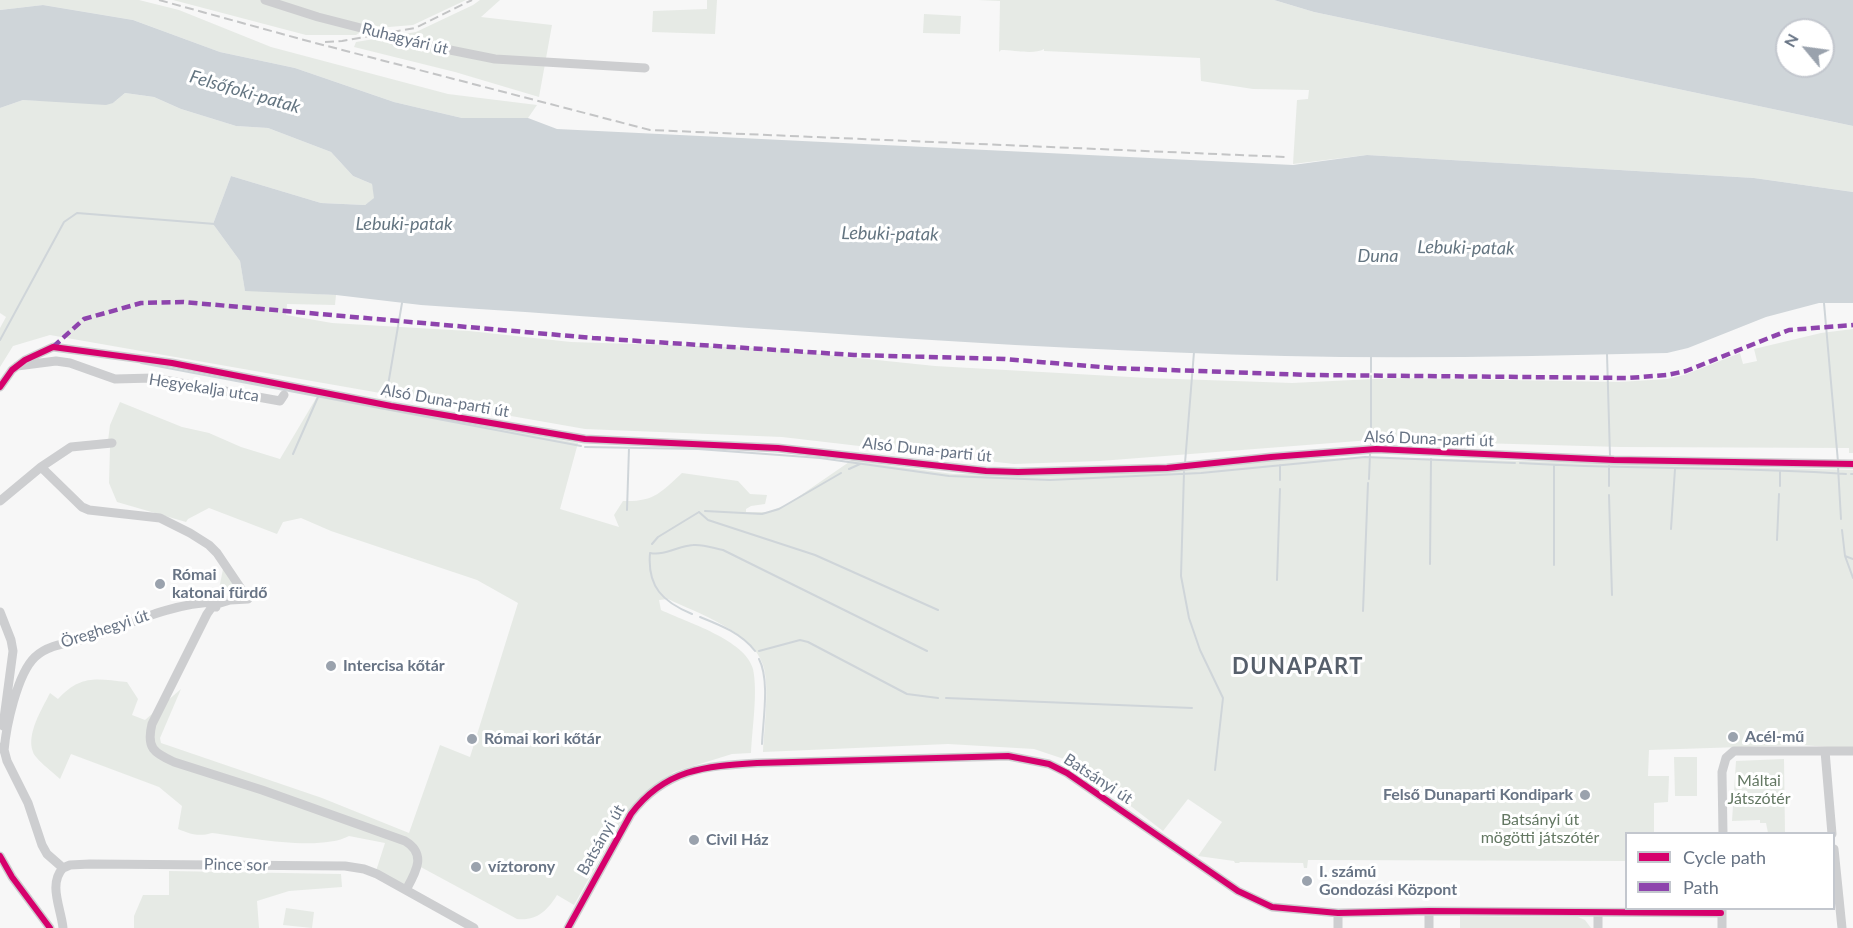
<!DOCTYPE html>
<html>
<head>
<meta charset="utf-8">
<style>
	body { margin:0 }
	#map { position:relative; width:1853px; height:928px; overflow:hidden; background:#f7f7f7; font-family:Lato,sans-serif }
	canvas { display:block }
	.legend { position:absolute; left:1625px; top:832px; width:210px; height:78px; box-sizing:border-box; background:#fff; border:2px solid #c3c7ce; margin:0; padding:8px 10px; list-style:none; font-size:18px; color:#687485 }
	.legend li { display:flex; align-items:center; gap:12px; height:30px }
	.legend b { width:30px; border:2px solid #c3c7ce }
	.north { position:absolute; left:1775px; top:18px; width:60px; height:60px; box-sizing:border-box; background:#fff; border:2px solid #c3c7ce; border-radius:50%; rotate:299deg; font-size:16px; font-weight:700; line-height:24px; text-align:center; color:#687485 }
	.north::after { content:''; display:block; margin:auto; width:21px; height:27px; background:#9aa2ad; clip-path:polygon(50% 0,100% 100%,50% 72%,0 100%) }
</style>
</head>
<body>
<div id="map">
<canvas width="1853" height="928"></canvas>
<ul class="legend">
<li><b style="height:8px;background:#d6006c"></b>Cycle path</li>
<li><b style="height:8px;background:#8e44ad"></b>Path</li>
</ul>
<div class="north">N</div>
</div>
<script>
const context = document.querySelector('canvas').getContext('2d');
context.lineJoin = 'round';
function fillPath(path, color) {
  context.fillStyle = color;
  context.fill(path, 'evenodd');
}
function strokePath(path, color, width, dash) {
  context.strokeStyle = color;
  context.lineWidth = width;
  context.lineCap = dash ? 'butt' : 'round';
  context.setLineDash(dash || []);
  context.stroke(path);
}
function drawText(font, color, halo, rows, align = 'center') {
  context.font = font + ' Lato,sans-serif';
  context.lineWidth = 6;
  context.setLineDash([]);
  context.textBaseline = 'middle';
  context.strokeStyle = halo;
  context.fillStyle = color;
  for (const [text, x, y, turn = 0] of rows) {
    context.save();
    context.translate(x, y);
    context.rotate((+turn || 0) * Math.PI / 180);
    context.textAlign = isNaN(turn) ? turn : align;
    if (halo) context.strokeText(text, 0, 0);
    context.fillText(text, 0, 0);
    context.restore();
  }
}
fillPath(new Path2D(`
	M0 0H139L179 10 271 47 448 94 537 105 528 118H462L394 102 295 68 220 52 133 20 43 5 0 10Z
	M173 0H466L413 25 365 29 356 35H306Z
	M480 0H500L481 17 552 25 539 97 455 72 354 47 356 42 416 32 473 5Z
	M707 0H717L715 34 652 32 653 11 707 9Z
	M978 0H1274L1314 12 1853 126V192L1754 178 1367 155 1293 164 1297 100 1308 99 1309 90 1253 89 1201 81 1200 58 1044 51V49C1034 55 1014 50 1001 50L999 52 1000 1Z
	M924 14 961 16 960 34 923 33Z
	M125 93 154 97 181 109 236 126 268 128 331 152 353 176 372 184 375 198 365 205 321 203 231 176 213 224 240 261 245 290 336 295 335 305 287 304 286 315 332 323 469 331 571 342 761 348 935 366 1148 378 1292 383 1393 378 1619 382 1667 379 1684 375 1740 353 1743 364 1757 361 1754 349 1821 333 1853 329V453H1849V448L1620 447 1371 440 1100 461 1014 464 782 437 585 429 50 335 13 346 0 367V328L6 317 0 313V108L23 100 113 103Z
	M318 395 578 443 560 509 619 527 614 515 623 501C654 502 660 493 682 473L738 481 750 494 767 495 765 504 751 506 746 509V512H768L788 504 852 460 953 474 1088 475 1174 470 1264 461 1374 457 1853 470V749L1802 745 1649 750 1648 776H1669L1668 802 1654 803V833L1626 834V861L1308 860 1307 868H1304L1303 863 1240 862 1239 863H1235L1234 861 1198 856 1222 822 1188 799 1163 831 1084 770 1064 759 1034 749 948 744 763 752C764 728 770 687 763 665 753 632 697 613 668 599L659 600 661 610C686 622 746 640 753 669 758 693 752 728 751 753L732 754 674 772 643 794 619 825 574 905 557 895C547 911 537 921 517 919L417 865 404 886 376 871 385 843 349 836C319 852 246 837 212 833 199 837 190 834 178 829L182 806 159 787 71 754 60 779C54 773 35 759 33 752 26 734 42 709 50 693L58 699C81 674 97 679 127 682L138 699 132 715 145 720 181 689 160 738 161 743 322 798 409 833 440 745 470 757 518 603 477 580 331 531 301 518 283 522 277 534 209 508 188 519 186 522 117 502 109 483 110 447 108 441 110 425 120 402 182 427 209 433 241 447 280 459Z
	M224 564 239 593 226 598 218 594Z
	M1674 757H1697V796H1675Z
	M1784 759 1785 833H1768L1766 823H1760V820L1732 821 1736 761Z
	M169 871 341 874 342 887 289 891 257 901 259 928H134V916L143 895H169Z
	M286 908 314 912 312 928 283 925Z
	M1460 916 1578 917 1585 920 1591 928H1460Z`), '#e6eae5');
fillPath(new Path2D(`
	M1274 0H1853V126L1314 12ZM1787 30H1823V66H1787Z
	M43 5 133 20 220 52 295 68 394 102 462 118H528L557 129 1293 165 1367 155 1754 178 1853 192V303H1819L1766 317 1688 348 1667 353C1540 356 1412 359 1285 356 997 349 709 324 421 305L336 295 245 291 240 261 213 224 231 176 321 203 365 205 374 198 372 184 353 176 331 152 268 128 236 126 181 109 154 97 125 93 113 103 106 105 23 100 0 108V10Z`), '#cfd5d9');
strokePath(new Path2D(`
	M1824 303 1838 462
	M0 340 64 222 77 213 215 224
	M1607 354 1610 456
	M1371 356V372
	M141 363 581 446
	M386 397 402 303
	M1371 446V376
	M585 447 698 449 820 458 949 476 1050 480 1201 473 1365 457 1515 463
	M293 454 318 397
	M1185 463 1194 352
	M1520 463C1628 470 1737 466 1846 474
	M1609 466V486
	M1838 467 1841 519
	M849 469 860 464
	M1184 472 1181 576 1189 618 1200 650 1223 698 1215 770
	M1851 474H1853
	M1369 479 1370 454
	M1280 480V465
	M1780 486V471
	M1609 495 1612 595
	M627 510 629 448
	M705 511 762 514 779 509 841 473
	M699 512 708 520 815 555 938 610
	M1671 529 1675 469
	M1842 530 1845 556 1853 578
	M1777 540 1779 494
	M652 544 658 537 699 512
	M1845 556 1853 559
	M1430 564 1431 459
	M1554 565V466
	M1277 580 1280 489
	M1363 611 1368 483
	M692 614C663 602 647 587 650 553 665 556 678 546 693 545 703 544 713 548 723 550L927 651
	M700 617C720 625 741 633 755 651
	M759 651 800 640 808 642 907 694 938 698
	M759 659C770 680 763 720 762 744
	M946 698 1192 708`), '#cfd5d9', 2);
strokePath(new Path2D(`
	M265 0 318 17 435 47 495 59 645 68
	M17 366 56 361 70 363 115 379 153 378 280 401 284 395
	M0 387 12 370 25 360 53 347 172 363 391 406 585 439 778 448 986 471 1018 472 1167 468 1271 457 1376 449 1614 460 1853 464
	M41 467 82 507 89 510 160 518 190 533 209 545 217 553 248 599 230 600 217 604 216 607H212L207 614 152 724C146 748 154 753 174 762L262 790 405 841C427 854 416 872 406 890
	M0 501 41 467 71 447 112 443
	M0 612 11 640 13 651 3 726
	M3 746 7 761 28 803 42 845 47 854 63 868
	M4 751C6 727 17 674 35 657 51 642 76 643 95 636 136 621 174 603 216 602
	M1825 751 1832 834
	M1723 834 1722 772 1726 758 1734 751H1853
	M1834 849 1842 928
	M0 856 12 877 50 928
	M63 868 70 865 90 864 345 866 364 869 377 874 474 928
	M63 868C48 884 61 908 63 928
	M1722 908V928
	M1338 913V928
	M568 928 631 814C665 769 705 766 757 763L1008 756 1049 764 1067 773 1238 891 1272 907 1338 913 1429 911 1721 913
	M1429 928V911
	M1598 928V913`), '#cdced0', 9);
strokePath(new Path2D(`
	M159 0 304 40 650 130 1286 157
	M325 42 342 41 415 28 472 0`), '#c4c5c6', 2, [9, 4.5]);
strokePath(new Path2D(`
	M53 347 84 319 141 303 183 302 593 338 854 355 1005 359 1113 368 1311 375 1628 378 1667 375 1686 371 1789 330 1853 325`), '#8e44ad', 4.5, [9, 4.5]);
strokePath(new Path2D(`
	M0 387 12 370 25 360 53 347 172 363 391 406 585 439 778 448 986 471 1018 472 1167 468 1271 457 1376 449 1614 460 1853 464
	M0 856 12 877 50 928
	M568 928 631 814C665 769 705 766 757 763L1008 756 1049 764 1067 773 1238 891 1272 907 1338 913 1429 911 1721 913`), '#d6006c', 6);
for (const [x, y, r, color] of [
	[160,584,6,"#9aa2ad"],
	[331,666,6,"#9aa2ad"],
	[1733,737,6,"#9aa2ad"],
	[472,739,6,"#9aa2ad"],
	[1585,795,6,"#9aa2ad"],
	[694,840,6,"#9aa2ad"],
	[476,867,6,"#9aa2ad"],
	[1307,881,6,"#9aa2ad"]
]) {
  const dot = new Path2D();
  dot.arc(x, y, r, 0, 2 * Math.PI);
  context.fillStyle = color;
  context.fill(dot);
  strokePath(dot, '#fff', 2);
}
drawText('16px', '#687485', '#fff', [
	["Ruhagyári út",405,39,14],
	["Hegyekalja utca",204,388,9],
	["Alsó Duna-parti út",445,401,10],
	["Alsó Duna-parti út",1429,439,2],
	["Alsó Duna-parti út",927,450,6],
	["Öreghegyi út",105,629,-18],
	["Batsányi út",1098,779,33],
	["Batsányi út",601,840,-60],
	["Pince sor",236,865,1]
]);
drawText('bold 16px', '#687485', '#fff', [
	["Római",172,575],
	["katonai fürdő",172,593],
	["Intercisa kőtár",343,666],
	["Acél-mű",1745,737],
	["Római kori kőtár",484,739],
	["Felső Dunaparti Kondipark",1573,795,"right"],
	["Civil Ház",706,840],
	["víztorony",488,867],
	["I. számú",1319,872],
	["Gondozási Központ",1319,890]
], 'left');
drawText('16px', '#647863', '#fff', [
	["Máltai",1759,781],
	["Játszótér",1759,799],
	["Batsányi út",1540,820],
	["mögötti játszótér",1540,838]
]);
drawText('italic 18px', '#647581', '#fff', [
	["Felsőfoki-patak",245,92,16],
	["Lebuki-patak",404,224],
	["Lebuki-patak",890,234,1],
	["Lebuki-patak",1466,248,1],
	["Duna",1378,256]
]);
context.letterSpacing = '1.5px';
drawText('bold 22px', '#565f6b', '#fff', [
	["DUNAPART",1298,667]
]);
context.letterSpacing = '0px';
</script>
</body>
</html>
